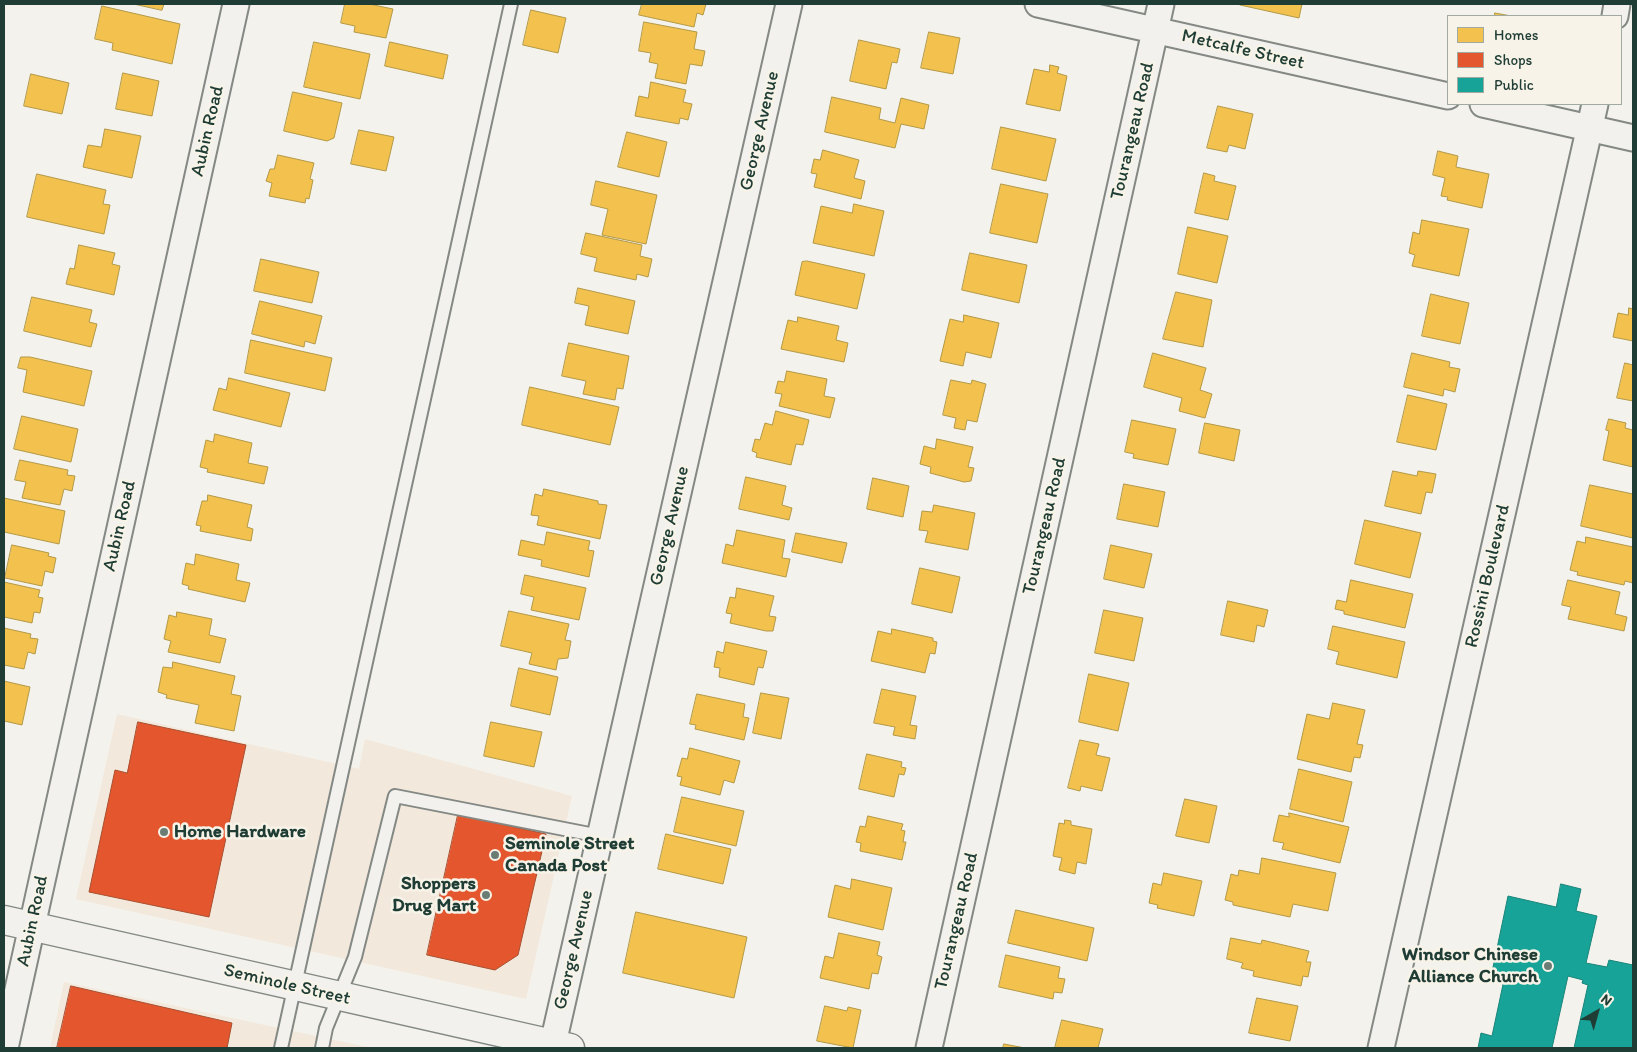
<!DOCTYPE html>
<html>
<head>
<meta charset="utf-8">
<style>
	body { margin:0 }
	#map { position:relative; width:1637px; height:1052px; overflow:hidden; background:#f4f2ec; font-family:Itim,sans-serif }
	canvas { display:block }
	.frame { position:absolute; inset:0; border:5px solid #1f3d34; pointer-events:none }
	.legend { position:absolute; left:1447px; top:15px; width:175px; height:90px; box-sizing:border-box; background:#f7f3e8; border:1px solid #a1aaa0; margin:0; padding:6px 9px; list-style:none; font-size:15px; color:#1f3d34 }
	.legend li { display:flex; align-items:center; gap:10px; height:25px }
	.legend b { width:25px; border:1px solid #a1aaa0 }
	.north { position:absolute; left:1572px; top:987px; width:50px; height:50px; -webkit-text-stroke:4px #f7f3e8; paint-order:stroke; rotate:38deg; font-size:14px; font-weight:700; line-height:20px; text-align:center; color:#1f3d34 }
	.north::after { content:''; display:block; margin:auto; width:18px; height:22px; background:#1f3d34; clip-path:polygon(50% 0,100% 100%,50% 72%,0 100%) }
</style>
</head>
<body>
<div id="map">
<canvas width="1637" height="1052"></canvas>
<div class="frame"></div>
<ul class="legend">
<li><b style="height:14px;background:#f2c14e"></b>Homes</li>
<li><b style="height:14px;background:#e4572e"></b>Shops</li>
<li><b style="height:14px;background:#17a398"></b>Public</li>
</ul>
<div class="north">N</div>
</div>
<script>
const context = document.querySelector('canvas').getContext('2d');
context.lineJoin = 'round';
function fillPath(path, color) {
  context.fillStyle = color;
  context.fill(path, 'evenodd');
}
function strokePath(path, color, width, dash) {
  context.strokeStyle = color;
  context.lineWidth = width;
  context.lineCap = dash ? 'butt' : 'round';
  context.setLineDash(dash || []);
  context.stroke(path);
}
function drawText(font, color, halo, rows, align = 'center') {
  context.font = font + ' Itim,sans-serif';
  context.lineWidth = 5;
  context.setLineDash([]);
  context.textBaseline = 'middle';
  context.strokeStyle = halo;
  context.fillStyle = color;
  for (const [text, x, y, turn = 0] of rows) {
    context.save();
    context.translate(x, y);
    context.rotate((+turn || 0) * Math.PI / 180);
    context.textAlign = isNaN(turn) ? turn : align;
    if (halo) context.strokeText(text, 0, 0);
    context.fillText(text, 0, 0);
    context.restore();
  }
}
fillPath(new Path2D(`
	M117 714 359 769 365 739 572 796 526 999 76 899Z
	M64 982 372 1048H50Z`), '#f2e8dc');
const homes = new Path2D(`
	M134 4H164L162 10Z
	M345 4H369L393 9 386 38 354 32 355 26 341 23Z
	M642 4H706L703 15 697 13 694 27 639 15Z
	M1240 4H1302L1299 18 1240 5Z
	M102 6 180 24 172 64 112 50 113 43 95 39Z
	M531 10 566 18 558 53 523 45Z
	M1495 13 1511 16H1495Z
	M644 22 697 32 694 49 705 51 702 66 690 64 686 84 655 78 658 64 649 62 651 53 639 51Z
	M929 32 960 38 953 74 921 68Z
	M859 40 900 49 897 63 892 62 886 89 850 81Z
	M314 42 370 54 360 99 304 87Z
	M390 42 448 55 443 79 385 66Z
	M1050 65 1059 67 1057 73 1067 76 1060 111 1026 104 1034 69 1049 72Z
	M123 73 159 81 152 116 116 109Z
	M31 74 69 83 62 114 24 106Z
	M651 82 686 90 683 102 692 104 688 120 680 118 679 124 635 116 639 96 648 98Z
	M293 92 342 103 334 138 327 141 284 131Z
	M832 97 881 108 879 119 895 123 901 98 929 105 924 129 901 124 895 148 825 132Z
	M1218 106 1253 114 1245 149 1229 145 1227 152 1207 148Z
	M1001 127 1056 139 1046 181 992 169Z
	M105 129 141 136 132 178 83 167 88 145 101 147Z
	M359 130 394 137 386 171 351 164Z
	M627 132 667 142 659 177 618 167Z
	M823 150 859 160 854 178 865 181 861 199 814 187 817 174 811 173 814 159 820 160Z
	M1438 151 1458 156 1456 167 1489 174 1482 208 1447 200 1448 197 1441 196 1445 178 1433 175Z
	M278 155 314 163 310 179 313 180 309 199 306 198 305 203 269 196 272 183 266 181 270 169H274Z
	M1204 173 1215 176 1214 181 1236 186 1228 220 1195 213Z
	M37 174 106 190 103 204 110 205 104 234 27 217Z
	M596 181 657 195 646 244 602 235 608 209 591 205Z
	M1001 184 1048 194 1037 243 990 233Z
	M854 204 884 211 874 256 813 243 821 206 852 213Z
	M1422 220 1469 229 1459 276 1412 266 1415 255 1409 253 1413 232 1419 234Z
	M1188 227 1228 236 1217 283 1178 274Z
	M586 233 642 245 640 256 652 259 648 277 637 274 636 280 594 271 597 258 581 254Z
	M79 245 115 253 112 264 120 266 114 295 66 284 70 268 74 269Z
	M970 253 1027 265 1019 303 962 290Z
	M261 259 319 272 312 303 254 291Z
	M807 261 865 274 857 309 795 295 802 262Z
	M578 288 635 301 628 334 585 325 589 306 575 303Z
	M1176 292 1212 300 1203 347 1163 339Z
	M1431 294 1469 303 1460 344 1422 336Z
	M32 297 92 310 89 322 97 324 91 347 24 331Z
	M260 301 322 316 315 344 305 341 304 347 252 334Z
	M1629 308 1633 309V341L1613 337 1618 313 1628 315Z
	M964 315 999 323 991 358 966 352 963 366 940 361 950 319 963 322Z
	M798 317 839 326 836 340 848 343 844 362 781 349 788 320 797 322Z
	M251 340 332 358 325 391 245 373Z
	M569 343 629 356 623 389 617 388 615 400 583 394 586 381 562 376Z
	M1153 353 1206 368 1200 390 1212 394 1205 418 1179 411 1182 398 1144 387Z
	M1412 353 1450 362 1449 367 1460 369 1455 392 1444 389 1443 396 1404 387Z
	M21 357H30L92 371 84 406 23 392 27 370 18 368Z
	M1625 363 1633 365V401L1617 398Z
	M787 371 827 379 824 396 835 398 830 418 779 406 782 394 775 393 778 381 784 382Z
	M229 378 290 393 281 427 213 410 219 388 226 390Z
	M951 380 971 384 972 380 986 384 977 422 967 420 965 430 954 428 956 418 943 415Z
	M530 387 619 407 610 445 522 425Z
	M1408 395 1447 404 1436 450 1397 442Z
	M776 411 809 420 803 445 796 444 791 465 756 457 757 453 752 451 755 439 760 440 765 423 772 425Z
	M22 416 78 429 71 462 14 449Z
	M1609 419 1626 423 1625 428 1633 430V467L1603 460 1609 431 1606 430Z
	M1132 420 1176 429 1168 465 1133 458 1134 454 1125 452Z
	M1205 423 1240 430 1234 461 1199 453Z
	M215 434 252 443 248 463 268 467 264 484 207 472 208 469 200 467 206 440 213 442Z
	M937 439 973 447 968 467 974 468 971 481 964 482 930 473 931 467 920 464 924 446 935 449Z
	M20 460 68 470 67 475 75 476 72 491 64 489 60 505 22 498 26 482 15 480Z
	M1393 471 1417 476 1418 471 1436 474 1432 493 1426 492 1421 514 1385 506Z
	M746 477 786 486 782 505 792 508 789 520 739 509Z
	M873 478 909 486 903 517 867 509Z
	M1124 484 1165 492 1158 527 1117 519Z
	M1590 485 1633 494V538L1581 526Z
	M544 489 598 501V504L607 505 600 539 537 525 539 516 531 515 535 494 542 496Z
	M208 495 252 505 247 527 253 529 251 541 200 531 201 526 196 525 202 501H207Z
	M4 498 65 511 59 544 4 532Z
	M934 505 975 513 968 550 925 542 928 531 919 530 922 511 932 512Z
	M1365 520 1421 533 1410 578 1355 564Z
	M737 530 785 540 782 558 790 559 786 577 722 563 726 544 733 546Z
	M547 532 590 541 588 550 594 551 589 577 541 566 542 560 518 555 521 540 544 545Z
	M796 533 847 543 842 563 792 552Z
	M1586 537 1633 547V583L1625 581 1624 585 1577 575 1578 572 1570 570 1577 541 1585 543Z
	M12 545 49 553 48 556 56 558 53 573 45 571 42 586 5 578Z
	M1111 545 1152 554 1144 588 1104 579Z
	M196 554 239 564 236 580 250 583 245 602 188 589 189 586 182 584 186 563 194 565Z
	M920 568 960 577 952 613 912 604Z
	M525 575 586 588 579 620 531 610 534 597 521 594Z
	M1351 580 1413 594 1405 628 1344 614V611L1335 609 1337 600 1346 602Z
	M1568 580 1620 592 1615 614 1627 617 1624 631 1568 619 1571 607 1562 605Z
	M4 582 40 590 38 597 43 598 40 613 34 612 32 623 4 617Z
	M737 588 774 596 769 616 776 617 773 631H766L730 623 732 614 726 613 730 597 735 598Z
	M1228 601 1268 610 1264 627 1257 625 1254 642 1221 635Z
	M1104 610 1143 618 1134 661 1095 653Z
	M509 611 569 624 565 640 571 641 568 658 558 659 556 670 529 664 532 653 501 646Z
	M177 612 212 619 209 635 226 639 220 663 168 652 171 641 164 639 169 615 176 617Z
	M1333 626 1405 642 1397 678 1336 664 1339 652 1328 649Z
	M4 628 31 634 30 638 38 639 35 654 28 652 24 669 4 665Z
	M892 629 933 638V641L937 642 935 654 930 653 925 673 871 661 878 631 891 634Z
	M726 642 767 651 763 668 758 667 754 685 719 677 720 668 714 667 717 651 723 653Z
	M173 662 235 676 231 694 241 696 234 731 195 723 199 705 166 698 167 695 158 692 163 667 172 668Z
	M519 668 558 677 550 715 511 706Z
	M1089 674 1129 683 1118 731 1079 722Z
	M4 681 30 687 22 725 4 721Z
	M882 689 916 696 910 725 917 726 915 739 893 735 895 727 874 723Z
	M761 693 789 698 781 739 753 733Z
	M697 694 745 704 743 717 749 718 744 740 695 729 696 725 690 724Z
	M1333 703 1365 710 1357 744 1363 745 1360 758 1354 757 1351 772 1297 759 1307 714 1329 719Z
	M491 722 542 732 534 767 484 756Z
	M1080 740 1099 744 1096 755 1110 758 1102 791 1081 786 1080 791 1068 788Z
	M690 748 740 761 734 783 724 780 720 795 680 785 682 777 677 776 682 758 687 759Z
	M867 754 902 762 901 767 906 768 904 775 899 774 894 797 859 789Z
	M1299 769 1352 782 1343 822 1290 809Z
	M682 797 744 811 736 846 674 832Z
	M1185 799 1217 806 1209 843 1176 836Z
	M1289 813 1349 827 1340 863 1282 849 1284 843 1273 841 1279 815 1289 817Z
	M868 816 903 824 901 830 905 831 903 842H906L902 860 860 851 861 843 856 842 860 826 865 827Z
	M1065 820 1071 821V825L1092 829 1086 864 1077 862 1075 874 1059 870 1062 858 1053 856 1059 823 1064 824Z
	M666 834 731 849 723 884 658 869Z
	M1262 858 1336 873 1328 911 1293 904 1290 917 1233 905V902L1225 900 1231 874 1238 876 1239 870 1259 874Z
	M1164 873 1202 881 1194 916 1157 908 1158 905 1149 903 1153 883 1161 885Z
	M852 879 892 888 883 930 828 917 835 885 850 889Z
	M1016 910 1094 928 1087 961 1008 943Z
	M636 912 747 937 734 998 623 973Z
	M839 933 880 942 877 955 882 957 878 974 872 973 869 989 820 978 825 956 833 958Z
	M1231 938 1261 944 1262 940 1309 951 1306 962H1311L1308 977 1303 976 1301 986 1253 976 1254 971 1241 968 1243 963 1227 959Z
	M1006 955 1060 967 1058 978 1065 979 1062 993 1054 992 1053 999 999 987Z
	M1257 998 1298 1006 1290 1041 1249 1033Z
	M825 1006 847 1011 848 1007 861 1010 853 1048 817 1041Z
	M1062 1020 1103 1029 1098 1048H1055Z
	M1004 1044 1025 1048H1003Z`);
fillPath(homes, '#f2c14e');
strokePath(homes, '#b39946', 1);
const shops = new Path2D(`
	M138 722 246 745 209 917 89 892 115 770 127 773Z
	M458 815 546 834 518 955 495 970 427 955Z
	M71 986 232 1023 227 1048H57Z`);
fillPath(shops, '#e4572e');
strokePath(shops, '#a94f30', 1);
const public = new Path2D(`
	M1561 884 1581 889 1576 911 1597 916 1586 963 1607 967 1609 960 1633 965V1048H1574L1588 985 1582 983 1583 980 1568 976 1552 1048H1478L1481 1033 1492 1036 1505 975 1492 972 1508 896 1556 907Z`);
fillPath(public, '#17a398');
strokePath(public, '#19847a', 1);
const service = new Path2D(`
	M281 1048 511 4
	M322 1048 326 1028 355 957 395 796 600 836`);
const minor = new Path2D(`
	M1038 4 1448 96
	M1615 16 1617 4
	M1483 104 1633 138
	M5 1048 236 4
	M552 1048 789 4
	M929 1048 1161 4
	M1381 1048 1595 104`);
const tertiary = new Path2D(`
	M4 920 570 1048`);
strokePath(service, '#848985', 16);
strokePath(minor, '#848985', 29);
strokePath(tertiary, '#848985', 31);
strokePath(service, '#f2f1ed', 12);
strokePath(minor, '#f2f1ed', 25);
strokePath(tertiary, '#f2f1ed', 28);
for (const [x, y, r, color] of [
	[164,832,5,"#6a7c74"],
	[495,855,5,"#6a7c74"],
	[486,895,5,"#6a7c74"],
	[1548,966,5,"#6a7c74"]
]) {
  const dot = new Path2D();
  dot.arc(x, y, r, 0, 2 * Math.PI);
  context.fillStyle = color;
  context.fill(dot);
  strokePath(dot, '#f7f3e8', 2);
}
drawText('19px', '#1f3d34', '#f7f3e8', [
	["Metcalfe Street",1243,50,13],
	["Aubin Road",208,131,-77],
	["George Avenue",760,131,-77],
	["Tourangeau Road",1133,131,-77],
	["Aubin Road",120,526,-77],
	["George Avenue",670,526,-77],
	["Tourangeau Road",1045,526,-77],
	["Rossini Boulevard",1488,576,-77],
	["Aubin Road",33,921,-78],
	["Tourangeau Road",957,921,-77],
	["George Avenue",574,950,-77],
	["Seminole Street",287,985,13]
]);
drawText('bold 19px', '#1f3d34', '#f7f3e8', [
	["Home Hardware",174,832],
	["Seminole Street",505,844],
	["Canada Post",505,866],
	["Shoppers",476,884,"right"],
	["Drug Mart",476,906,"right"],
	["Windsor Chinese",1538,955,"right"],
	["Alliance Church",1538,977,"right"]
], 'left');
</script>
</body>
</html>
